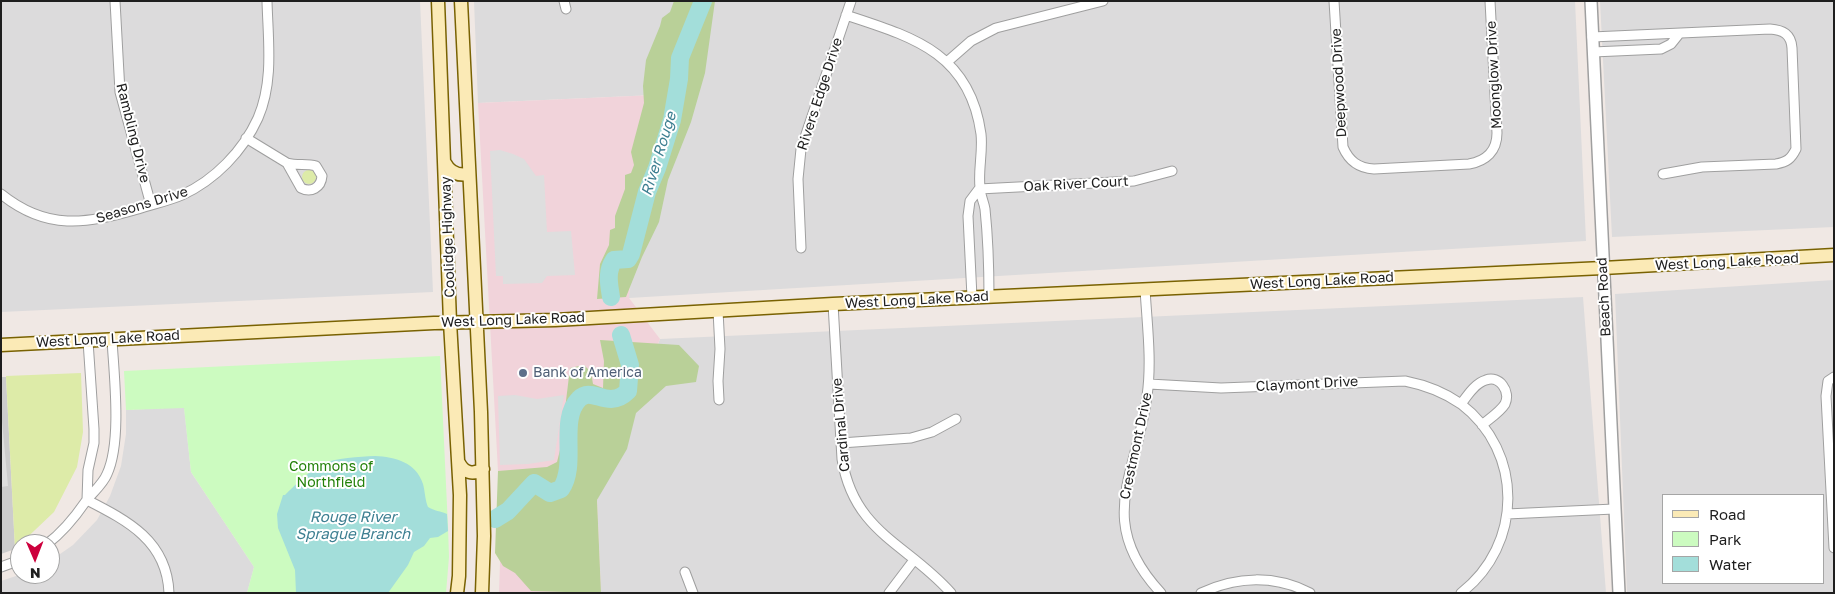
<!DOCTYPE html>
<html>
<head>
<meta charset="utf-8">
<style>
	body { margin:0 }
	#map { position:relative; width:1835px; height:594px; overflow:hidden; background:#f0e8e4; font-family:"Golos Text",sans-serif }
	canvas { display:block }
	.frame { position:absolute; inset:0; border:2px solid #1e1e1e; pointer-events:none }
	.legend { position:absolute; left:1662px; top:494px; width:162px; height:90px; box-sizing:border-box; background:#fff; border:1px solid #a5a5a5; margin:0; padding:6px 9px; list-style:none; font-size:15px; color:#1e1e1e }
	.legend li { display:flex; align-items:center; gap:10px; height:25px }
	.legend b { width:25px; border:1px solid #a5a5a5 }
	.north { position:absolute; left:10px; top:534px; width:50px; height:50px; box-sizing:border-box; background:#fff; border:1px solid #a5a5a5; border-radius:50%; rotate:179deg; font-size:14px; font-weight:700; line-height:20px; text-align:center; color:#1e1e1e }
	.north::after { content:''; display:block; margin:auto; width:18px; height:22px; background:#cd003d; clip-path:polygon(50% 0,100% 100%,50% 72%,0 100%) }
</style>
</head>
<body>
<div id="map">
<canvas width="1835" height="594"></canvas>
<div class="frame"></div>
<ul class="legend">
<li><b style="height:6px;background:#fbeab6"></b>Road</li>
<li><b style="height:14px;background:#ccfbc0"></b>Park</li>
<li><b style="height:14px;background:#a3deda"></b>Water</li>
</ul>
<div class="north">N</div>
</div>
<script>
const context = document.querySelector('canvas').getContext('2d');
context.lineJoin = 'round';
function fillPath(path, color) {
  context.fillStyle = color;
  context.fill(path, 'evenodd');
}
function strokePath(path, color, width, dash) {
  context.strokeStyle = color;
  context.lineWidth = width;
  context.lineCap = dash ? 'butt' : 'round';
  context.setLineDash(dash || []);
  context.stroke(path);
}
function drawText(font, color, halo, rows, align = 'center') {
  context.font = font + ' "Golos Text",sans-serif';
  context.lineWidth = 4;
  context.setLineDash([]);
  context.textBaseline = 'middle';
  context.strokeStyle = halo;
  context.fillStyle = color;
  for (const [text, x, y, turn = 0] of rows) {
    context.save();
    context.translate(x, y);
    context.rotate((+turn || 0) * Math.PI / 180);
    context.textAlign = isNaN(turn) ? turn : align;
    if (halo) context.strokeText(text, 0, 0);
    context.fillText(text, 0, 0);
    context.restore();
  }
}
fillPath(new Path2D(`
	M1 1H420L433 292 1 312Z
	M474 1H1575L1586 241 629 298 631 254 677 94 478 103Z
	M1600 1H1834V227L1612 237Z
	M1834 280V593H1627L1615 294ZM1664 495H1824V583H1664Z
	M1583 297 1606 593H601L597 500 660 339Z
	M184 407 191 472 254 567 247 593H1V581L22 574H50V561L73 545 97 520 110 496 121 466 126 434V410Z`), '#dcdbdc');
fillPath(new Path2D(`
	M677 94 632 254 629 298 660 339 597 500 601 593H499L500 563 498 471 478 103Z`), '#f1d3da');
fillPath(new Path2D(`
	M1 377H6L15 549 1 554Z`), '#ccc');
fillPath(new Path2D(`
	M302 177a7 7 0 1 1 14 0a7 7 0 1 1-14 0Z
	M81 373 83 432 77 467 54 512 15 549 6 376Z`), '#ddeba8');
fillPath(new Path2D(`
	M674 1H715L705 73 691 122 668 180 659 222 642 257 626 297 597 299 600 264 609 245 610 230 615 228V216L625 189V175L631 173 634 165 631 152 644 103 643 86 646 60 660 26 662 18 670 12Z
	M600 340 679 345 699 366 696 382 666 386 636 413 627 449 597 500 601 593 531 591 515 573 503 566 495 553 498 471 547 467 557 462 560 450 570 368 584 365 591 372 593 384 603 388 604 361Z`), '#b9d098');
fillPath(new Path2D(`
	M440 356 448 527 449 557 446 593H247L254 567 191 472 184 408 126 410 124 371Z`), '#ccfbc0');
fillPath(new Path2D(`
	M500 150 513 154 524 159 536 176 544 175 547 232 571 231 575 275 547 276 542 283 503 284V276H496L490 151Z
	M515 395 537 399 564 395 554 460 528 464 500 465 498 396Z
	M1 410 8 486 1 487Z`), '#dedede');
fillPath(new Path2D(`
	M375 456C395 457 416 462 423 484 425 491 425 500 428 507 434 511 441 511 447 514L448 531 438 537 430 538 424 546 414 552 408 565 388 593H296L295 570 278 528 277 514 283 495H285C296 484 308 472 321 465 336 457 359 457 375 456Z`), '#a3deda');
strokePath(new Path2D(`
	M611 297C609 284 606 272 614 260L628 259 631 254 647 192 657 168 672 120 679 79 680 58 703 1
	M495 519 508 511 534 483 550 493 561 489C578 464 558 420 579 399 592 385 608 411 628 391L630 365 621 335`), '#a3deda', 18);
const minor = new Path2D(`
	M115 1 120 92 151 205
	M564 1 566 9
	M1334 1 1343 147C1349 161 1358 168 1374 169L1469 164C1486 161 1497 151 1497 133L1490 1
	M846 15C913 37 970 53 981 134 983 152 978 170 980 187 980 195 984 202 985 209 988 238 989 268 989 297
	M1592 37 1770 29C1783 30 1791 34 1792 48L1796 149C1791 159 1787 162 1776 164L1702 167 1663 174
	M1593 52 1661 49 1671 44 1679 34
	M947 62 971 41 996 28 1103 1
	M246 138 287 163 301 188C311 193 321 188 322 176L316 166C307 163 297 166 287 163
	M979 189 1134 181 1172 171
	M1 194C47 231 86 224 138 209 153 204 168 201 182 195 215 180 243 151 258 118 274 81 268 40 267 1
	M801 248 798 179 801 149 851 1
	M1145 289C1147 324 1152 361 1147 396 1137 475 1094 521 1161 593
	M972 297 968 216 970 201 979 189
	M833 304 842 459C854 533 908 544 951 593
	M718 311 720 349 718 381 719 400
	M1834 377 1828 381 1826 396 1834 548
	M1149 384 1221 388 1405 381C1425 385 1444 392 1461 404 1524 452 1523 545 1461 593
	M1461 404C1467 396 1475 383 1486 380 1499 375 1511 391 1505 404 1500 412 1489 419 1482 425
	M841 443 911 438 932 432 956 419
	M87 500 88 470 94 443V429L88 341
	M87 500C128 521 167 541 169 593
	M1507 514 1614 509
	M47 544C63 532 75 517 86 501 93 492 103 484 107 474 122 442 114 375 112 340
	M1 567 20 560
	M685 572 693 593
	M889 593 914 560
	M1201 593C1237 576 1275 575 1310 593`);
const tertiary = new Path2D(`
	M1591 1 1619 593`);
const secondary = new Path2D(`
	M438 1 450 322 460 495 459 576 457 593
	M461 1 481 412 484 536 482 593
	M445 163C450 173 459 176 469 174
	M1 345 434 323 555 320 833 304 1603 268 1834 255
	M459 463C464 473 473 475 483 469`);
strokePath(minor, '#9f9f9f', 11);
strokePath(tertiary, '#9f9f9f', 14);
strokePath(secondary, '#796202', 15);
strokePath(minor, '#fff', 9);
strokePath(tertiary, '#fff', 11);
strokePath(secondary, '#fbeab6', 12);
for (const [x, y, r, color] of [
	[523,373,5,"#5c6f8a"]
]) {
  const dot = new Path2D();
  dot.arc(x, y, r, 0, 2 * Math.PI);
  context.fillStyle = color;
  context.fill(dot);
  strokePath(dot, '#fff', 2);
}
drawText('14px', '#1e1e1e', '#fff', [
	["Moonglow Drive",1494,75,-93],
	["Deepwood Drive",1339,83,-93],
	["Rivers Edge Drive",820,94,-72],
	["Rambling Drive",133,133,76],
	["Oak River Court",1076,184,-3],
	["Seasons Drive",142,205,-17],
	["Coolidge Highway",448,237,-92],
	["West Long Lake Road",1727,262,-3],
	["West Long Lake Road",1322,281,-3],
	["Beach Road",1604,297,-93],
	["West Long Lake Road",917,300,-3],
	["West Long Lake Road",513,320,-2],
	["West Long Lake Road",108,339,-3],
	["Claymont Drive",1307,384,-3],
	["Cardinal Drive",841,425,-95],
	["Crestmont Drive",1136,446,-78]
]);
drawText('14px', '#4e5e75', '#fff', [
	["Bank of America",533,373]
], 'left');
drawText('14px', '#228008', '#fff', [
	["Commons of",331,467],
	["Northfield",331,483]
]);
drawText('italic 15px', '#3d7f91', '#fff', [
	["River Rouge",659,154,-73],
	["Rouge River",353,517],
	["Sprague Branch",353,534]
]);
</script>
</body>
</html>
